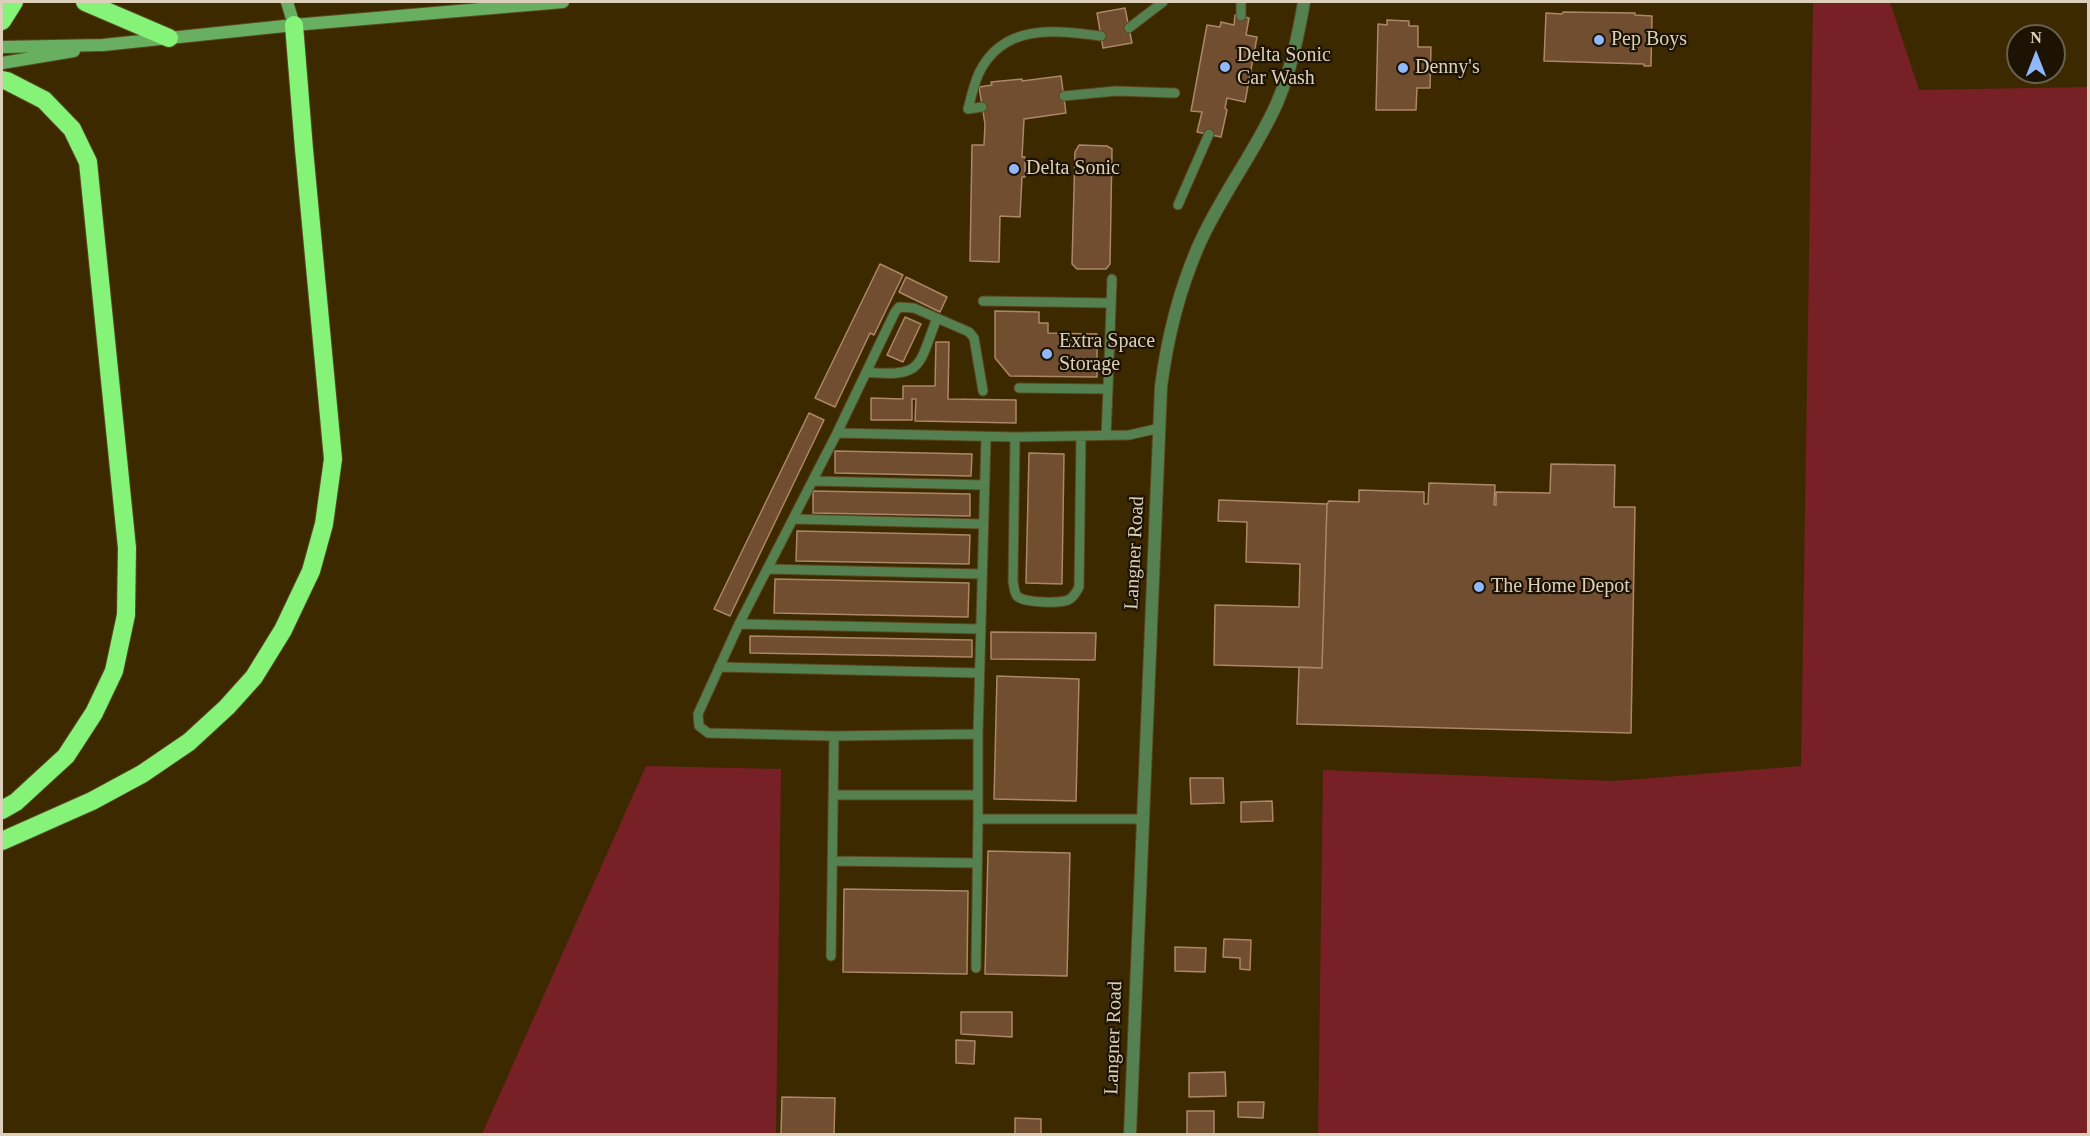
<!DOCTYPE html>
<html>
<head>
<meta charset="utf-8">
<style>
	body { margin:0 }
	#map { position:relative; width:2090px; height:1136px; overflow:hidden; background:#3c2900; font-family:Georgia,serif }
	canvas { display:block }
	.frame { position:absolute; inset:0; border:3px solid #dcd0ba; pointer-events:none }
	.north { position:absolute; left:2006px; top:24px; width:60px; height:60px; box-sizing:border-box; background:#1c1304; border:2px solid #695f4d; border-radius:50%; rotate:0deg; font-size:16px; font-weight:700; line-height:24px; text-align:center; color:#dcd0ba }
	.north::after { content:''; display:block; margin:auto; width:21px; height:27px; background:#91b8fd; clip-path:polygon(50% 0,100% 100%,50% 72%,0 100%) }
</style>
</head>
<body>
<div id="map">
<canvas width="2090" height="1136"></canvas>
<div class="frame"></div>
<div class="north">N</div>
</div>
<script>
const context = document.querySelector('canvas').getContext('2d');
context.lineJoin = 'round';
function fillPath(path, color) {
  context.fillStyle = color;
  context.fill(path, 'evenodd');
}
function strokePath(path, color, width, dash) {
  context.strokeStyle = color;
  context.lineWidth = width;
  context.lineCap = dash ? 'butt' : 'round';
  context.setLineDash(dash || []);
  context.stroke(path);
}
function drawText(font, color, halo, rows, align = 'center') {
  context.font = font + ' Georgia,serif';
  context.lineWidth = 4.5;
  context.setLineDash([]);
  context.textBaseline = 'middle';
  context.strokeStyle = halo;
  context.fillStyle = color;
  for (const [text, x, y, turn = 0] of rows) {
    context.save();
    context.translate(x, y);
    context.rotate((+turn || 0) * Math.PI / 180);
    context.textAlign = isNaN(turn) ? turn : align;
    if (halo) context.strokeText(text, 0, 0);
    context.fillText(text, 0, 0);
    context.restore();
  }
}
fillPath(new Path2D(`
	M1813 2H1890L1919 90 2088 87V1134H1318L1323 770 1614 781 1801 766Z
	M646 766 781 769 776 1134H482Z`), '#772025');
const building = new Path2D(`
	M1125 8 1132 43 1103 48 1097 13Z
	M1563 12 1635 13V15L1652 16 1651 66H1644V64L1544 61 1546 13 1562 14Z
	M1235 15 1249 18 1246 35 1257 37 1245 102 1227 98 1225 108 1227 110 1221 137 1197 132 1202 112 1191 111 1207 25 1220 27 1221 22 1234 25Z
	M1387 20 1409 21V26H1418V47H1431L1430 88H1417L1416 110H1376L1378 24 1387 25Z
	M1061 76 1066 113 1024 119 1022 157H1025V177H1022L1020 217 1000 216 999 262 970 261 972 145H984L985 124 979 87 992 85 991 82 1022 79V81Z
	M1079 145 1107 146 1112 149 1110 264 1106 269H1077L1072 264 1075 152Z
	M880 264 903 275 874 335 870 333 835 407 815 398Z
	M906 277 947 297 940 312 899 292Z
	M995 311 1039 312V323H1048V333L1097 334V377L1010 376 995 358Z
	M905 317 921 324 903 362 887 355Z
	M936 342H949L948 399 1016 400V423L915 421 916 399H912V420H871V398L903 399V386H935Z
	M809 413 824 420 730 616 714 609Z
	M835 451 972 454 971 476 835 473Z
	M1029 453 1064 454 1062 584 1026 583Z
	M1551 464 1615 465 1614 507H1635L1631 733 1297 724 1299 667 1322 668 1327 504 1329 501 1359 502V490L1424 492V504H1428L1429 483 1495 485 1494 505H1496V492L1550 493Z
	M813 491 970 494V516L813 513Z
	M1219 500 1327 504 1322 668 1214 665 1215 605 1299 607 1300 564 1246 562 1247 522 1218 521Z
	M797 531 970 535 969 564 796 561Z
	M775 579 969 583 968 617 774 613Z
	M991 632 1096 633 1095 660 991 659Z
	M750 636 972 640V657L750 653Z
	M997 676 1079 679 1076 801 994 799Z
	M1190 778H1223L1224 803 1191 804Z
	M1272 801 1273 821 1241 822V802Z
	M988 851 1070 853 1067 976 985 974Z
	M844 889 968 891 967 974 843 972Z
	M1224 939 1251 940 1250 970 1240 969V958L1223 957Z
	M1175 947 1206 948 1205 972 1175 971Z
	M961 1012H1012V1037L961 1034Z
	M956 1040 975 1041 974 1064 956 1063Z
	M1225 1072 1226 1096 1189 1097V1073Z
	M782 1097 835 1098 834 1134H781Z
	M1238 1102H1264L1263 1118 1238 1117Z
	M1187 1111H1214V1134H1187Z
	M1015 1118 1041 1119V1134H1015Z`);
fillPath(building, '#714e30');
strokePath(building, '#ac8767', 1.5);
const lane = new Path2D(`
	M1241 16V2
	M1129 28 1163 2
	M1064 96 1116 91 1175 93
	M982 107 968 109C971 97 974 84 979 73 1003 23 1055 30 1101 36
	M1178 205 1209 134
	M983 301 1111 303
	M866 372C924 378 918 366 937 318
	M1019 388 1108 389 1106 435
	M1108 389 1112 279
	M983 391 974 338 969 332 914 308 899 307 895 312 837 433 1015 437 1129 435 1160 428
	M837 433 739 624 698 714 699 726 708 733 834 736 978 734 986 437
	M1015 437 1013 581C1014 586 1014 592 1017 596 1023 603 1063 604 1070 599 1074 596 1077 591 1079 587L1081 436
	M813 481 984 485
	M793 519 983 524
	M767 569 982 574
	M739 624 981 629
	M719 667 979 673
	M978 734V819H1143
	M833 795H978
	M832 861 977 863
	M831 956 834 736
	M976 968 978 819`);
const street = new Path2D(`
	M1130 1134 1161 387C1167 340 1179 291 1198 247 1220 196 1255 153 1277 103 1291 70 1298 36 1304 2`);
const secondary = new Path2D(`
	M287 2 294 25
	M2 47 103 45 294 25 563 2
	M2 63 74 51`);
const highway = new Path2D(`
	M85 2 169 38
	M2 21 14 2
	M2 80 7 81 44 100 72 129 88 162 127 548 126 615 114 671 94 713 66 756 16 802 2 810
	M2 841 92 801 142 774 189 742 227 707 254 677 283 630 311 571 324 524 333 459 304 149 294 25`);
strokePath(lane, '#594721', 11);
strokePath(street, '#594721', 14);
strokePath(secondary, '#594721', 14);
strokePath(highway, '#594721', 20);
strokePath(lane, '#558050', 9);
strokePath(street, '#558050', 12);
strokePath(secondary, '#69af61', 12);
strokePath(highway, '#84f377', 18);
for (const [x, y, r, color] of [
	[1599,40,6,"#91b8fd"],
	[1225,67,6,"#91b8fd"],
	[1403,68,6,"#91b8fd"],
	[1014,169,6,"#91b8fd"],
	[1047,354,6,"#91b8fd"],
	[1479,587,6,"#91b8fd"]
]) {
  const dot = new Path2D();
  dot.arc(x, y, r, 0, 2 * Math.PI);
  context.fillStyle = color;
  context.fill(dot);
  strokePath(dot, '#1c1304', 2);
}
drawText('20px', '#dcd0ba', '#1c1304', [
	["Pep Boys",1611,40],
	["Delta Sonic",1237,56],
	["Car Wash",1237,79],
	["Denny's",1415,68],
	["Delta Sonic",1026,169],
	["Extra Space",1059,342],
	["Storage",1059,365],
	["The Home Depot",1491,587]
], 'left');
drawText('20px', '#dcd0ba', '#1c1304', [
	["Langner Road",1135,553,-87],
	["Langner Road",1114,1038,-88]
]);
</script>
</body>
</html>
